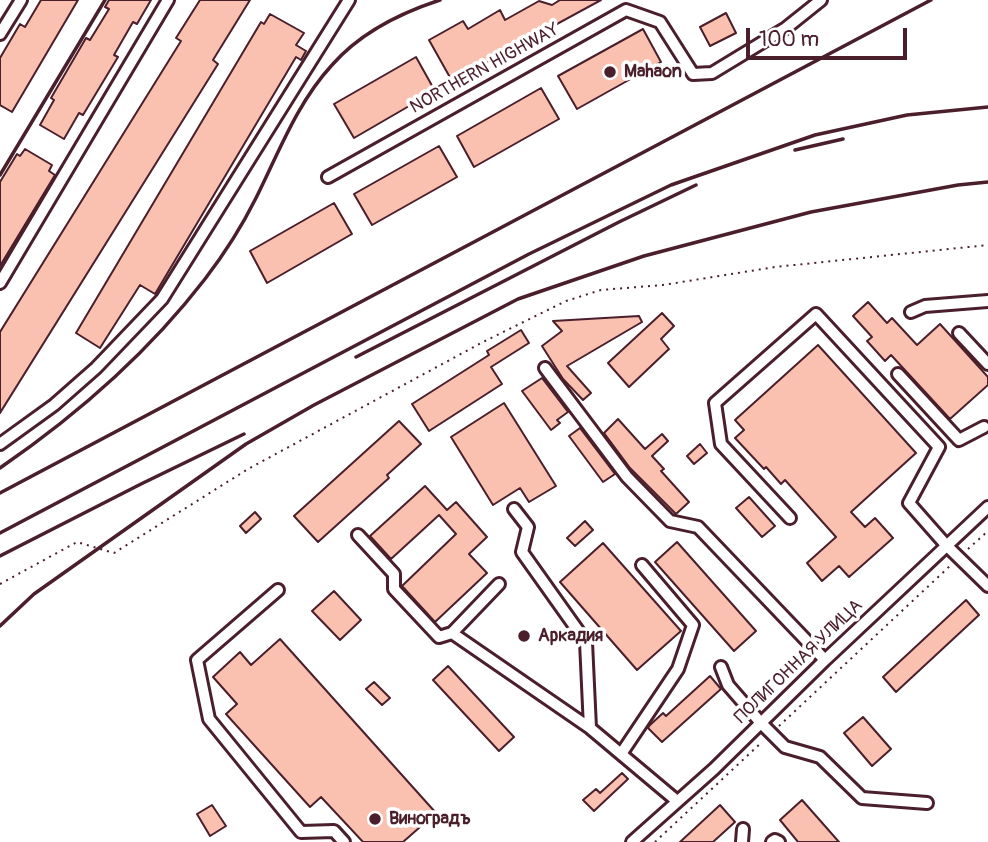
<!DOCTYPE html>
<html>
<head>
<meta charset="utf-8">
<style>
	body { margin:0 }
	#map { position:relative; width:988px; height:842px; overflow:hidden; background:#fff; font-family:Pangolin,sans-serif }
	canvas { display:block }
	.scale { position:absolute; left:746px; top:28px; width:161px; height:32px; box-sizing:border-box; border:4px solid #4a1f2b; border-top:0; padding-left:9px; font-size:21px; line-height:24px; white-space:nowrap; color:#4a1f2b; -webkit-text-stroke:5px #fff; paint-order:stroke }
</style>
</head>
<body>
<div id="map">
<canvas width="988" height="842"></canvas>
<div class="scale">100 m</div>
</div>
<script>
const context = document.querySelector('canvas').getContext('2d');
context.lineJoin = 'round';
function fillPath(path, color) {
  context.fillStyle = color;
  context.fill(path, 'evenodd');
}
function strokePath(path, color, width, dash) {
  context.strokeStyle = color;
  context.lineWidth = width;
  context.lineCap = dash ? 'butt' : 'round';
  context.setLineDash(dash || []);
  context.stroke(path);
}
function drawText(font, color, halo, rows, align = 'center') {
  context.font = font + ' Pangolin,sans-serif';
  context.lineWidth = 7;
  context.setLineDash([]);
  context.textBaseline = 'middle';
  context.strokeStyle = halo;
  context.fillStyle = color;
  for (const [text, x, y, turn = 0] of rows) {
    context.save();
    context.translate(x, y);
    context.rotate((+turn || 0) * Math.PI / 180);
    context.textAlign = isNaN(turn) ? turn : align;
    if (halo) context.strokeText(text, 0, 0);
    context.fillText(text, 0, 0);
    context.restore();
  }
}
const building = new Path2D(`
	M41 0H78L12 112 0 105V58L20 24 25 27Z
	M109 0H151L137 24 133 22 114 55 118 57 83 115 79 113 64 139 40 125 54 100 51 98 86 38 90 40 109 9 105 7Z
	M200 0H250L213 60 218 64 0 413V332L181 41 176 38Z
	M560 0H601L452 81 429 40 463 21 468 29 500 10 505 20 539 1 552 5Z
	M726 13 736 33 710 46 700 27Z
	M270 14 304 33 296 45 306 51 301 60 296 57 155 294 140 285 100 348 76 333 261 22 264 24Z
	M643 29 661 62 577 109 558 76Z
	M416 57 435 91 354 138 334 104Z
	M541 88 559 119 474 167 457 136Z
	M439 146 457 177 372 225 354 194Z
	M25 149 52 165 49 171 55 175 0 266V182L17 154 20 156Z
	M334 203 352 234 267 283 250 251Z
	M868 302 887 323 892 318 917 345 940 324 988 377V385L950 419 891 355 885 361 867 341 872 337 853 316Z
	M662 313 674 326 661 339 669 349 629 387 608 363Z
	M639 316 642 322 567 366 591 393 583 400 563 379 542 346 562 331 553 321Z
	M521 330 529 343 491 367 502 384 429 431 412 404 489 355 487 351Z
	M818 345 916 453 851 512 865 527 875 518 893 538 849 577 839 566 822 581 807 563 836 537 785 480 781 484 766 467 764 469 735 438 744 430 735 420Z
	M542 378 568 412 557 420 560 423 551 430 522 391Z
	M504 403 556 486 529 502 520 488 493 505 451 437Z
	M618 419 645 449 662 434 668 441 652 456 664 469 661 471 689 502 676 514 630 468 604 433Z
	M399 421 421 444 387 475 389 478 318 542 294 516Z
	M580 428 615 474 603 482 569 436Z
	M700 444 707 453 694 464 687 456Z
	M425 486 447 510 456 502 487 537 469 554 487 573 435 622 402 586 456 534 439 515 391 559 370 536Z
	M749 497 775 526 762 537 736 508Z
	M255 512 261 519 246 533 240 526Z
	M585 521 593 530 575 546 567 538Z
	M677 542 756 631 734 651 655 562Z
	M603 543 681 631 637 670 560 582Z
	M334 591 361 620 340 640 312 611Z
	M966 600 979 615 896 692 883 677Z
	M280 639 436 813 403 842H363L321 797 310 807 226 714 237 704 213 677 240 652 251 665Z
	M448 666 514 737 499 751 433 680Z
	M710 676 721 689 662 742 648 728 650 725 663 713 666 716Z
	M374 682 390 698 382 705 366 689Z
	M863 717 891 749 872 766 844 733Z
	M622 773 628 779 594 811 583 800 596 789 600 793Z
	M802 800 839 842H798L780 820Z
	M212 805 226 826 210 836 197 814Z
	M720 805 735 822 713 842H680Z`);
fillPath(building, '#fac0b0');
strokePath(building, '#4a1f2b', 2);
const minor = new Path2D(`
	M0 34 21 0
	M328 177 626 10 660 22 693 74 712 73 786 28 821 0
	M0 283 168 0
	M911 312 925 306 988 301
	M959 333 988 364
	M545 368 627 477 670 521 698 527 825 660
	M898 374 959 440 984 427
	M0 444 54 405 96 368 162 299 349 0
	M514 509 528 527 522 552 586 642 590 728
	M790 518 721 444 715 403 816 314 939 447 909 503 946 545 988 586
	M358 535 394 574V589L439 637 452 633 590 728 677 801
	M278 590 197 660 209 719 301 832 334 831 344 842
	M452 633 499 584
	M721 667 728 685 761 723 785 747 820 757 862 798 927 803
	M621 754 678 669 693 625 642 565
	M632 842 714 769 825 660 988 507
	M742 842 743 829
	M772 842 775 840 779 842`);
strokePath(minor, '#4a1f2b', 16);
strokePath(new Path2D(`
	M968 549 988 531
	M0 584 77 542 114 553 248 469 483 342 566 301 601 290 663 285 775 267 988 245
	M779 726 951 565
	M655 842 762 742`), '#4a1f2b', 2, [2, 5]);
strokePath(minor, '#fff', 10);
strokePath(new Path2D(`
	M795 150 843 139
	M0 175 105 0
	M356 357 619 222 696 185
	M0 468C77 415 148 353 205 279 225 253 242 226 256 198 279 152 297 103 332 65 360 33 400 13 440 0
	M0 493 931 0
	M0 533 529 254 671 185 815 135 907 115 988 107
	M0 556 141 484 244 434
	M0 626 34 594 246 444 314 405 518 299 644 256 811 212 958 185 988 182`), '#4a1f2b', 3.5);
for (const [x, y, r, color] of [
	[610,72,7,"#4a1f2b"],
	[524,636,7,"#4a1f2b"],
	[375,819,7,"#4a1f2b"]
]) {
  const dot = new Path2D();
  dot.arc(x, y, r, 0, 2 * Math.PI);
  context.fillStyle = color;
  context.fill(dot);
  strokePath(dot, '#fff', 2.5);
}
drawText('18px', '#4a1f2b', '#fff', [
	["NORTHERN HIGHWAY",485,69,-29],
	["ПОЛИГОННАЯ УЛИЦА",799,662,-44]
]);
drawText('bold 18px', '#4a1f2b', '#fff', [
	["Mahaon",624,72],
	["Аркадия",538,636],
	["Виноградъ",389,819]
], 'left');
</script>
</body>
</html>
